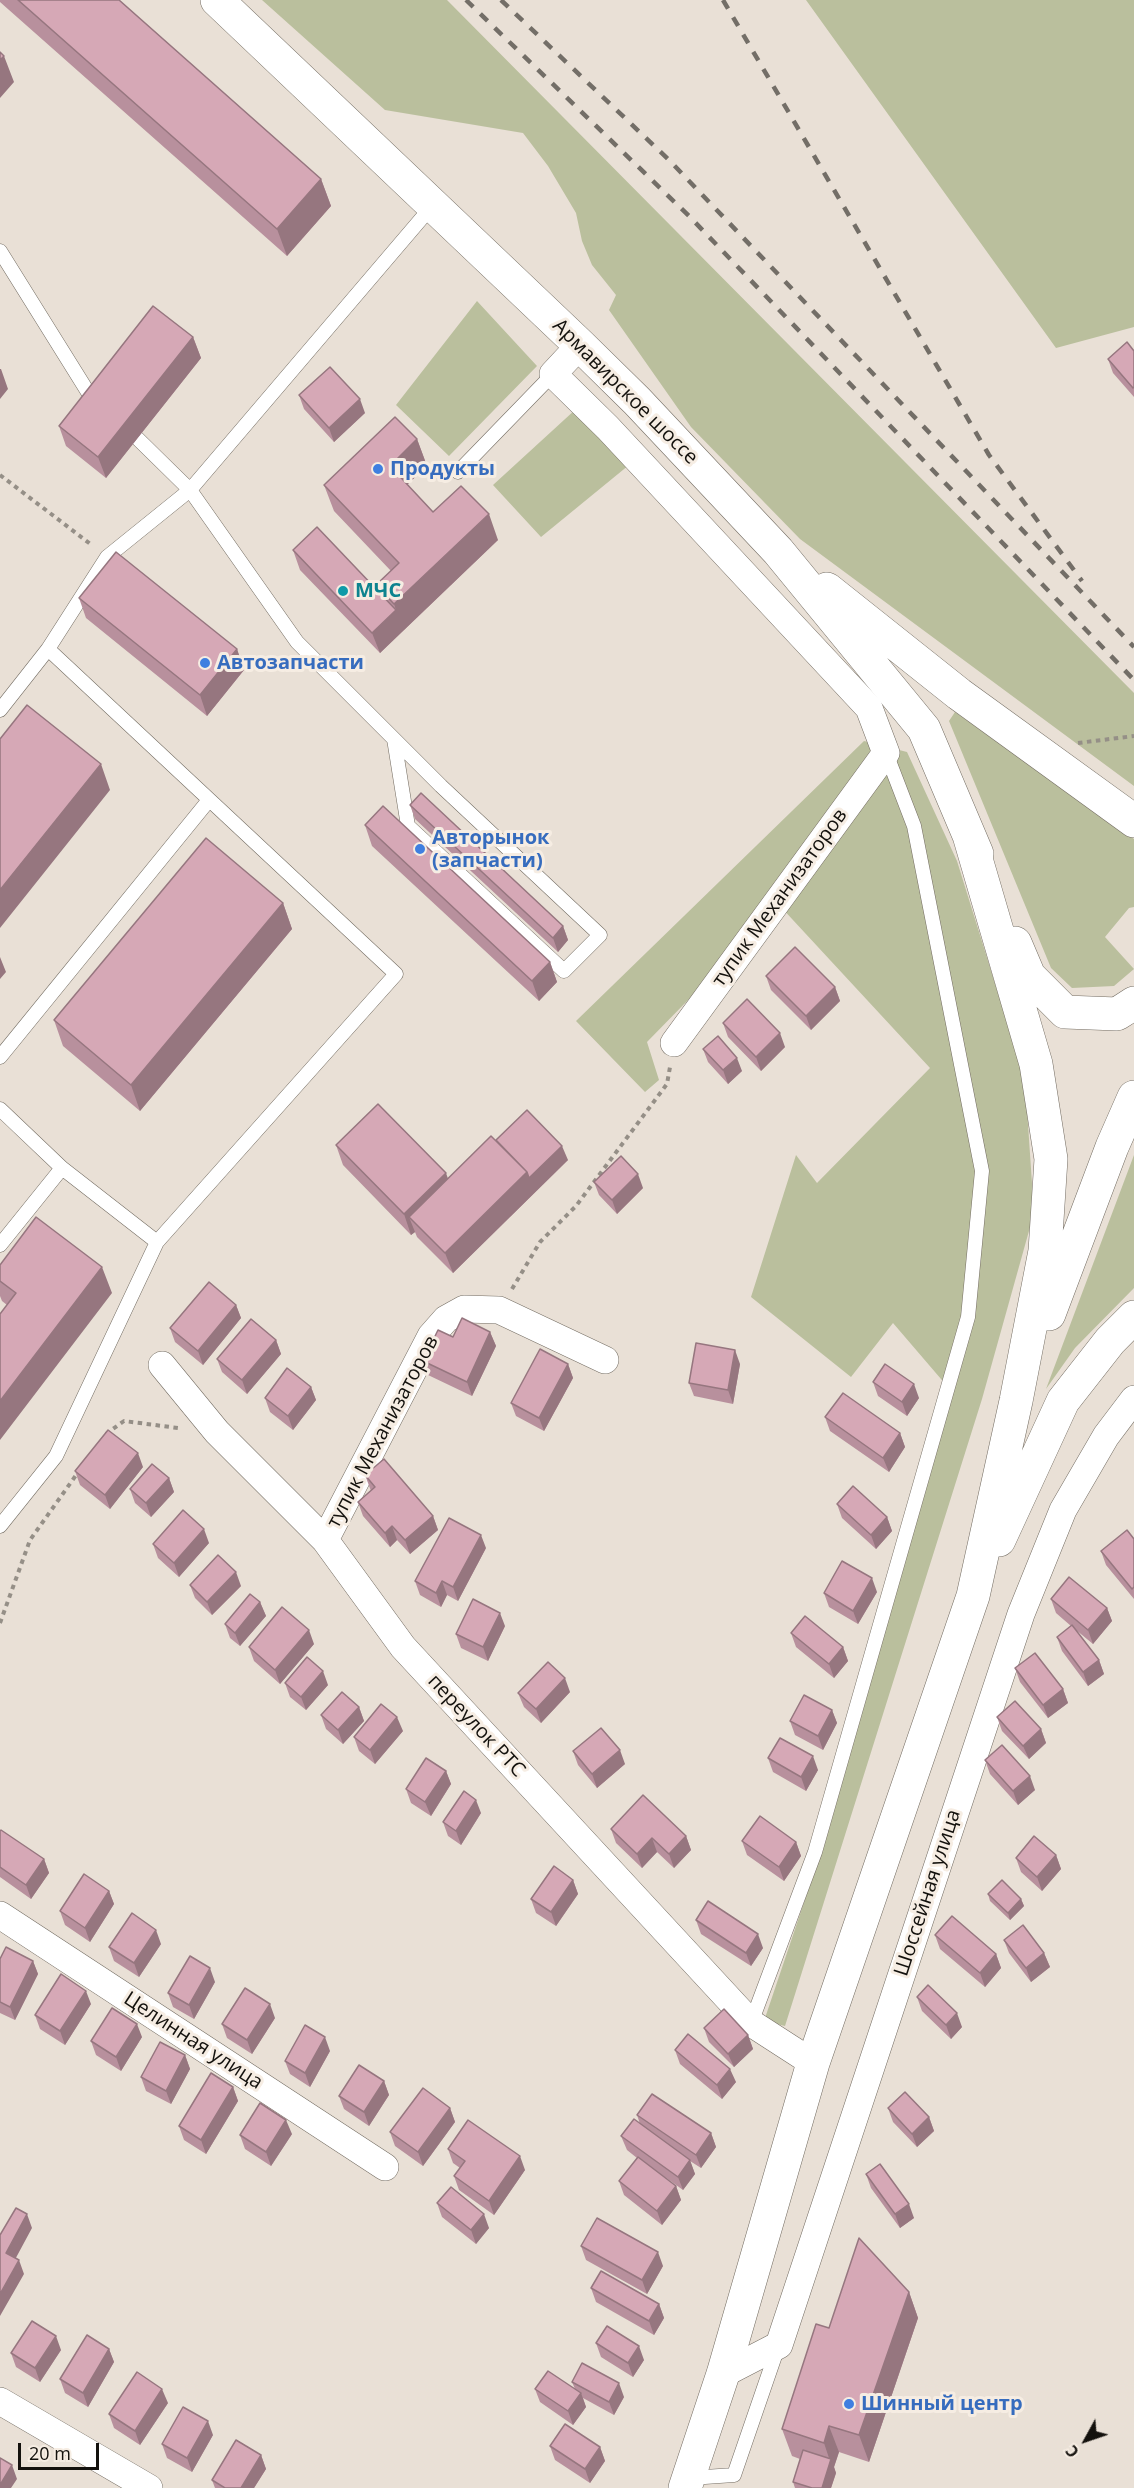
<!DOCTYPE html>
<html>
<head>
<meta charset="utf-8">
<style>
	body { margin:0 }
	#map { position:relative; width:1134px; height:2488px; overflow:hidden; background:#e9e0d6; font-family:"Open Sans",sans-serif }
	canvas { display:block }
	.north { position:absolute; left:1056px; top:2410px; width:60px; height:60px; -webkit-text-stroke:4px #f6ede3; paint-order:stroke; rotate:230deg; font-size:16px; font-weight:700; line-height:24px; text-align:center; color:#13110d }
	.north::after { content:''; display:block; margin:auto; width:21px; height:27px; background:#13110d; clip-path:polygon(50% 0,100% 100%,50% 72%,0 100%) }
	.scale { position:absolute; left:18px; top:2443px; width:81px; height:27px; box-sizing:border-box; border:3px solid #13110d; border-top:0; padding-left:8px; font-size:18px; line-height:21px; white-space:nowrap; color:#13110d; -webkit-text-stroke:4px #f6ede3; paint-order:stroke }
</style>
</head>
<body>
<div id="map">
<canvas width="1134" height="2488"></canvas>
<div class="north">С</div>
<div class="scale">20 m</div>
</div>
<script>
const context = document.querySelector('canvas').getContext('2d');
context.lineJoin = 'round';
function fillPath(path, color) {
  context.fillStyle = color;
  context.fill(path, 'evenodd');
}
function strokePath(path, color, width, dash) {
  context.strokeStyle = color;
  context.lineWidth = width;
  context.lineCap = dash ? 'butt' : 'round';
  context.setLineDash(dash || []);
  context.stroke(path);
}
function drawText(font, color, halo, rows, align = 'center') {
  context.font = font + ' "Open Sans",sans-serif';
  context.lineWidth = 6;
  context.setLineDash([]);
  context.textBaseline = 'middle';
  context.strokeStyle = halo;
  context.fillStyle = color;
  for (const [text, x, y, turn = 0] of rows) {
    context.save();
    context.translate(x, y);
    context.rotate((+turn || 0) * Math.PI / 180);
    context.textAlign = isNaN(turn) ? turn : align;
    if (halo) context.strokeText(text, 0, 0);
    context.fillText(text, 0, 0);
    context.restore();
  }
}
fillPath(new Path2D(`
	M262 0H447L1134 693V786L800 539 691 427 609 310 616 295 592 265 582 241 576 213 548 166 523 133 385 110Z
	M806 0H1134V327L1056 348Z
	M477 301 537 366 449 456 396 405Z
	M576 409 629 465 541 537 493 485Z
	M955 712 1134 839V907L1129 908 1105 937 1134 969 1114 986 1072 988 1051 968 949 721Z
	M864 741 907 752 957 861 1025 1080 1034 1213 982 1399 785 2026 764 2021 821 1852 953 1393 893 1323 851 1377 751 1297 796 1155 817 1183 930 1068 780 906 647 1042 659 1080 645 1092 576 1021Z
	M1134 1155V1288L1075 1348 1046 1389Z`), '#babf9d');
const service = new Path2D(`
	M0 251 96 405
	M137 438 190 490 297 642 441 786 600 935 564 971 408 826 394 739
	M458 472 553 374
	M0 710 48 649
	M0 1057 209 800
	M0 1109 62 1168 157 1242
	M0 1245 62 1168
	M0 1526 56 1456 157 1242 396 974 48 649 107 557 190 490 433 205
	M751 2023 815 1852 968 1317 982 1171 914 826 886 753
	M690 2478 734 2475 778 2347`);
const minor = new Path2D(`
	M580 345 553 374 608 428 869 708 886 753 674 1043
	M162 1365 217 1432 325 1540 403 1647 751 2023 813 2063
	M325 1540 431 1336 446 1319 464 1309 499 1310 605 1360
	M0 1915 385 2167
	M723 2374 779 2345 1021 1614 1063 1510 1106 1436 1134 1399
	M0 2401 149 2488`);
const primary = new Path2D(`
	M217 0 580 345 637 401 778 551 924 729 977 854
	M827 589 959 694 1134 821
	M1015 943 1029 976 1065 1012 1117 1014 1134 1003
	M1049 1314 1112 1147 1134 1097
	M999 1540 1063 1401 1110 1341 1134 1317
	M685 2488 723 2374 813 2063 973 1596 1016 1401 1045 1251 1051 1159 1036 1064 969 835`);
strokePath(service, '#746d63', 15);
strokePath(minor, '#746d63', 28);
strokePath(primary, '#746d63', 34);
strokePath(new Path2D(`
	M0 475 93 546
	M1078 743 1134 736
	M512 1289 540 1242 576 1206 667 1084 670 1067
	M106 1434 124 1421 178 1428
	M0 1623 30 1540 79 1471`), '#958f87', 4, [4.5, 4.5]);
strokePath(service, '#fff', 14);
strokePath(minor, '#fff', 27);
strokePath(primary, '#fff', 33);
strokePath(new Path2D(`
	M466 0 689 216 1134 680
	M501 0 669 160 1134 647
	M723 0 989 455 1082 581`), '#736e67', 4.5, [10, 10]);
fillPath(new Path2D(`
	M0 0H119L321 179 331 206 287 256 0 2Z
	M193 337 201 358 106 478 66 446 59 426Z
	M1134 351V397L1113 373 1108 359Z
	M299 395 365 413 334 442 304 409Z
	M417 439 427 466 407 485 433 512 498 540 380 653 300 570 293 550 379 592 376 585 391 571 334 511 324 485Z
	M79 598 237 649 244 670 207 716 86 618Z
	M410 805 563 926 568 940 558 952 415 819Z
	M365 825 550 962 557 982 539 1001 372 846Z
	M283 903 292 929 140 1111 63 1046 54 1020Z
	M766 976 835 987 840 1001 811 1030 771 990Z
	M723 1023 785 1047 761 1071 728 1037Z
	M703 1049 742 1071 728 1084 708 1062Z
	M496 1140 568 1160 453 1273 417 1237 415 1232 411 1235 343 1165 336 1145 448 1179Z
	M594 1182 643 1188 617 1214 599 1195Z
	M0 1265 112 1293 7 1305 2 1301 0 1296Z
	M236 1305 241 1318 203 1365 175 1342 170 1328Z
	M490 1332 496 1346 472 1396 428 1375 423 1361 453 1337Z
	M276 1340 281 1354 247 1394 222 1372 217 1359Z
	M568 1364 573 1378 544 1431 516 1416 511 1403Z
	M740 1364 733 1404 694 1396 689 1383Z
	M873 1382 919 1398 907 1416 878 1396Z
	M311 1387 316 1400 293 1430 270 1412 265 1398Z
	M825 1417 900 1433 905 1447 889 1472 830 1431Z
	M143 1467 110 1509 80 1485 75 1471Z
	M365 1475 433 1516 438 1530 410 1554 397 1540 390 1547 363 1516 358 1502 371 1491Z
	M169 1478 174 1492 151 1517 135 1503 130 1489Z
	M837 1504 887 1517 892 1531 876 1549 842 1518Z
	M1134 1539V1599L1106 1565 1101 1551Z
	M209 1543 179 1577 158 1558 153 1544Z
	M486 1548 458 1601 447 1595 441 1607 420 1595 415 1581Z
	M190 1585 241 1586 212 1615 195 1598Z
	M877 1592 858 1624 829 1607 824 1593Z
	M1051 1599 1107 1608 1112 1621 1093 1644 1076 1630 1099 1660 1104 1674 1088 1686 1062 1651 1057 1637 1071 1626 1056 1613Z
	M260 1602 266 1616 240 1646 230 1638 225 1624Z
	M505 1626 488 1661 461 1648 456 1634Z
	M791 1633 843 1647 848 1661 834 1678 796 1647Z
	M314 1644 280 1684 254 1661 249 1647Z
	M1015 1668 1063 1689 1068 1703 1048 1718 1020 1682Z
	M285 1683 328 1685 306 1710 290 1697Z
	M570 1692 541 1723 524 1707 518 1693Z
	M359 1707 364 1721 343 1744 326 1729 321 1715Z
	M832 1710 837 1723 823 1750 795 1735 790 1721Z
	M997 1717 1041 1729 1046 1743 1029 1759 1002 1731Z
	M403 1731 375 1764 359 1751 354 1737Z
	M573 1751 625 1764 597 1788 578 1765Z
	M768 1758 818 1770 806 1791 773 1772Z
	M985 1760 1035 1790 1018 1805 990 1774Z
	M446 1771 451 1784 431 1816 411 1803 406 1789Z
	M481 1813 461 1845 448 1836 443 1822Z
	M611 1829 686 1836 691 1850 674 1868 657 1852 642 1868 616 1843Z
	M0 1831 44 1859 49 1873 31 1899 0 1877Z
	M742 1841 796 1842 801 1856 784 1881 747 1855Z
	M1056 1855 1061 1869 1042 1891 1021 1872 1016 1858Z
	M573 1880 578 1894 556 1926 536 1913 531 1899Z
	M109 1891 114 1904 90 1942 65 1925 60 1911Z
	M988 1894 1021 1899 1024 1906 1010 1920 990 1901Z
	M696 1920 763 1948 751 1966 701 1934Z
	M935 1935 996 1954 1001 1968 985 1987 940 1949Z
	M1004 1940 1044 1953 1050 1967 1031 1982 1009 1953Z
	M161 1944 139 1977 114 1961 109 1947Z
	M0 1959 33 1961 38 1974 15 2020 0 2013Z
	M215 1982 194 2019 173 2007 168 1993Z
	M917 1997 962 2027 951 2039 922 2011Z
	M91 2004 65 2045 40 2029 35 2015Z
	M275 2018 252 2054 227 2038 222 2024Z
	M704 2028 748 2035 753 2049 734 2067 709 2042Z
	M142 2037 121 2071 96 2055 91 2041Z
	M675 2050 736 2082 722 2099 680 2064Z
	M330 2051 310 2087 290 2074 285 2061Z
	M185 2055 190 2069 171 2104 146 2091 141 2077Z
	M384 2081 389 2095 369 2126 344 2109 339 2096Z
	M233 2087 238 2101 206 2154 184 2140 179 2126Z
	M450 2108 455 2122 423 2166 395 2146 390 2132Z
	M888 2108 929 2117 934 2131 917 2147 893 2122Z
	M637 2115 711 2133 716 2147 701 2168 690 2161 695 2174 683 2190 665 2177 676 2186 681 2200 662 2225 624 2195 619 2181 637 2158 627 2150 621 2136 640 2124Z
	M292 2134 271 2166 245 2149 240 2135Z
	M448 2149 525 2170 494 2215 459 2190 454 2176 460 2168 453 2163Z
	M866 2174 914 2218 900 2228 871 2188Z
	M437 2203 489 2228 476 2244 442 2217Z
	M581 2246 663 2266 647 2294 586 2260Z
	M591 2288 659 2304 664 2318 654 2335 596 2302Z
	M909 2292 918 2318 869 2462 839 2452 834 2467 836 2473 831 2488H795L793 2482 800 2459 792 2456 782 2429 829 2328Z
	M596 2343 644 2360 633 2377 601 2357Z
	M109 2349 114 2362 88 2407 65 2393 60 2379Z
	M61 2350 40 2382 16 2367 11 2353Z
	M572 2382 624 2397 614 2415 583 2398 586 2407 573 2425 540 2402 535 2389H575Z
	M168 2403 140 2445 114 2428 109 2414Z
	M213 2435 192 2472 167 2458 162 2444Z
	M550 2446 600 2447 605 2461 590 2483 555 2460Z
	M261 2455 266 2469 254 2488H215L212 2480Z`), '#b8909d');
fillPath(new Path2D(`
	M4 56 14 82 0 98V60Z
	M321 179 331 206 287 256 277 229Z
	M193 337 201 358 106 478 98 457Z
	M0 369H1L8 389 0 399Z
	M360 399 365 413 334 442 329 428Z
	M417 439 427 466 399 492 390 466Z
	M489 514 498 540 380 653 372 633 396 610 394 604Z
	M237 649 244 670 207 716 200 695Z
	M101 764 110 790 0 928V890Z
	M283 903 292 929 140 1111 131 1085Z
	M563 926 568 940 558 952 553 938Z
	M0 957 6 972 0 979Z
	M550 962 557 982 539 1001 532 981Z
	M835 987 840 1001 811 1030 806 1016Z
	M780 1033 785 1047 761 1071 756 1057Z
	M737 1058 742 1071 728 1084 723 1070Z
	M562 1146 568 1160 453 1273 445 1253 527 1172Z
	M446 1173 453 1193 409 1217 415 1232 411 1235 404 1214Z
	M638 1174 643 1188 617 1214 612 1200Z
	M102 1267 112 1293 0 1440V1401Z
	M236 1305 241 1318 203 1365 198 1351Z
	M490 1332 496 1346 472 1396 467 1382Z
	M276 1340 281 1354 247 1394 242 1380Z
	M735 1350 740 1364 733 1404 728 1390Z
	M568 1364 573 1378 544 1431 539 1418Z
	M914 1384 919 1398 907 1416 902 1402Z
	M311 1387 316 1400 293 1430 288 1416Z
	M900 1433 905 1447 889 1472 883 1458Z
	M138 1453 143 1467 110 1509 105 1495Z
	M169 1478 174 1492 151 1517 146 1503Z
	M433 1516 438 1530 410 1554 405 1540Z
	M887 1517 892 1531 876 1549 871 1535Z
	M392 1526 397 1540 390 1547 385 1533Z
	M204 1529 209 1543 179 1577 174 1563Z
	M481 1535 486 1548 458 1601 453 1587Z
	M236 1572 241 1586 212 1615 207 1602Z
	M872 1578 877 1592 858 1624 853 1611Z
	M442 1581 447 1595 441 1607 436 1593Z
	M260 1602 266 1616 240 1646 235 1633Z
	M1107 1608 1112 1621 1093 1644 1088 1630Z
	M500 1613 505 1626 488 1661 483 1647Z
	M309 1630 314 1644 280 1684 275 1670Z
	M843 1647 848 1661 834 1678 829 1664Z
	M1099 1660 1104 1674 1088 1686 1083 1672Z
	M323 1671 328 1685 306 1710 301 1697Z
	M565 1678 570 1692 541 1723 536 1709Z
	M1063 1689 1068 1703 1048 1718 1043 1705Z
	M359 1707 364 1721 343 1744 338 1730Z
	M832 1710 837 1723 823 1750 818 1736Z
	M397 1717 403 1731 375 1764 370 1750Z
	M1041 1729 1046 1743 1029 1759 1023 1746Z
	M620 1750 625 1764 597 1788 592 1774Z
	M813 1756 818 1770 806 1791 801 1777Z
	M446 1771 451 1784 431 1816 425 1802Z
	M1030 1776 1035 1790 1018 1805 1013 1791Z
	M476 1800 481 1813 461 1845 456 1831Z
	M686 1836 691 1850 674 1868 669 1854Z
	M652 1838 657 1852 642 1868 637 1854Z
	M796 1842 801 1856 784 1881 779 1867Z
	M1056 1855 1061 1869 1042 1891 1037 1877Z
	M44 1859 49 1873 31 1899 26 1885Z
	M573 1880 578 1894 556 1926 551 1912Z
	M109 1891 114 1904 90 1942 85 1928Z
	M1021 1899 1024 1906 1010 1920 1008 1913Z
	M156 1930 161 1944 139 1977 134 1963Z
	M758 1934 763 1948 751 1966 746 1953Z
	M1044 1953 1050 1967 1031 1982 1026 1968Z
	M996 1954 1001 1968 985 1987 980 1973Z
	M33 1961 38 1974 15 2020 10 2007Z
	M210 1968 215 1982 194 2019 189 2005Z
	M86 1991 91 2004 65 2045 60 2031Z
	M270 2004 275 2018 252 2054 247 2040Z
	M957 2013 962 2027 951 2039 946 2025Z
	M137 2024 142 2037 121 2071 116 2057Z
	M748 2035 753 2049 734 2067 728 2054Z
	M325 2037 330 2051 310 2087 305 2073Z
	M185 2055 190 2069 171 2104 166 2091Z
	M730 2069 736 2082 722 2099 717 2085Z
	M384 2081 389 2095 369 2126 364 2112Z
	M233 2087 238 2101 206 2154 201 2140Z
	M450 2108 455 2122 423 2166 418 2152Z
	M929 2117 934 2131 917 2147 912 2134Z
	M286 2120 292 2134 271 2166 266 2152Z
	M711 2133 716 2147 701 2168 696 2155Z
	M520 2156 525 2170 494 2215 489 2201Z
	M690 2160 695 2174 683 2190 678 2177Z
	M676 2186 681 2200 662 2225 657 2211Z
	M909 2204 914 2218 900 2228 895 2214Z
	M27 2214 32 2228 11 2267 6 2253Z
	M484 2214 489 2228 476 2244 471 2230Z
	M658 2252 663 2266 647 2294 642 2280Z
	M19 2260 24 2274 0 2316V2294Z
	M909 2292 918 2318 869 2462 859 2435Z
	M659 2304 664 2318 654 2335 649 2321Z
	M56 2336 61 2350 40 2382 35 2368Z
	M639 2346 644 2360 633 2377 628 2363Z
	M109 2349 114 2362 88 2407 83 2393Z
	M619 2383 624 2397 614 2415 609 2402Z
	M162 2389 168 2403 140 2445 135 2431Z
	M581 2393 586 2407 573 2425 568 2411Z
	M208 2421 213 2435 192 2472 187 2458Z
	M829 2426 839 2452 834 2467 836 2473 831 2488H822L830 2461 824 2443Z
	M600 2447 605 2461 590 2483 585 2469Z
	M261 2455 266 2469 254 2488H241Z
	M12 2465 17 2479 11 2488H0V2485Z`), '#96767f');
const building = new Path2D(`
	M18 0H119L321 179 277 229Z
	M0 52 4 56 0 60Z
	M153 306 193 337 98 457 59 426Z
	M1127 342 1134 351V387L1133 388 1108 359Z
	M330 367 360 399 329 428 299 395Z
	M395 417 417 439 390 466 433 512 461 486 489 514 394 604 376 585 399 563 324 485Z
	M317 527 396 610 372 633 293 550Z
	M116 552 237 649 200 695 79 598Z
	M27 705 101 764 0 890V739Z
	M421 793 563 926 553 938 410 805Z
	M383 806 550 962 532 981 365 825Z
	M206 838 283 903 131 1085 54 1020Z
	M795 947 835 987 806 1016 766 976Z
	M747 999 780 1033 756 1057 723 1023Z
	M718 1036 737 1058 723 1070 703 1049Z
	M378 1104 446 1173 404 1214 336 1145Z
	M527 1110 562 1146 529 1178 527 1172 496 1140Z
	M491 1136 527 1172 445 1253 409 1217Z
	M621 1156 638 1174 612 1200 594 1182Z
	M36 1217 102 1267 0 1401V1314L16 1293 0 1281V1265Z
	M209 1282 236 1305 198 1351 170 1328Z
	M462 1318 490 1332 467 1382 423 1361 438 1330 453 1337Z
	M251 1319 276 1340 242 1380 217 1359Z
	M696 1343 735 1350 728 1390 689 1383Z
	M540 1349 568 1364 539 1418 511 1403Z
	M885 1364 914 1384 902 1402 873 1382Z
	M287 1368 311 1387 288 1416 265 1398Z
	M843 1393 900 1433 883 1458 825 1417Z
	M108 1430 138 1453 105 1495 75 1471Z
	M384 1459 433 1516 405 1540 392 1526 385 1533 358 1502 375 1487 365 1475Z
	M152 1464 169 1478 146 1503 130 1489Z
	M853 1486 887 1517 871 1535 837 1504Z
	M183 1510 204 1529 174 1563 153 1544Z
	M449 1518 481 1535 453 1587 442 1581 436 1593 415 1581Z
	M1127 1530 1134 1539V1587L1132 1589 1101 1551Z
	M218 1555 236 1572 207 1602 190 1585Z
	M842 1561 872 1578 853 1611 824 1593Z
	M1069 1577 1107 1608 1088 1630 1051 1599Z
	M250 1594 260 1602 235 1633 225 1624Z
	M473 1599 500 1613 483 1647 456 1634Z
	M282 1607 309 1630 275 1670 249 1647Z
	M805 1616 843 1647 829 1664 791 1633Z
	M1072 1625 1099 1660 1083 1672 1057 1637Z
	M1035 1653 1063 1689 1043 1705 1015 1668Z
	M307 1657 323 1671 301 1697 285 1683Z
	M548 1662 565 1678 536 1709 518 1693Z
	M342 1692 359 1707 338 1730 321 1715Z
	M804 1695 832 1710 818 1736 790 1721Z
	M1015 1701 1041 1729 1023 1746 997 1717Z
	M381 1704 397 1717 370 1750 354 1737Z
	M601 1728 620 1750 592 1774 573 1751Z
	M780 1738 813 1756 801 1777 768 1758Z
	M1002 1745 1030 1776 1013 1791 985 1760Z
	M426 1758 446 1771 425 1802 406 1789Z
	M464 1791 476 1800 456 1831 443 1822Z
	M643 1795 686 1836 669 1854 652 1838 637 1854 611 1829Z
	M760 1816 796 1842 779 1867 742 1841Z
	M1 1830 44 1859 26 1885 0 1867V1831Z
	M1034 1836 1056 1855 1037 1877 1016 1858Z
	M554 1866 573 1880 551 1912 531 1899Z
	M84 1874 109 1891 85 1928 60 1911Z
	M1002 1880 1021 1899 1008 1913 988 1894Z
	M708 1901 758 1934 746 1953 696 1920Z
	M132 1913 156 1930 134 1963 109 1947Z
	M952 1916 996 1954 980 1973 935 1935Z
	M1023 1925 1044 1953 1026 1968 1004 1940Z
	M6 1947 33 1961 10 2007 0 2002V1959Z
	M190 1956 210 1968 189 2005 168 1993Z
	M61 1974 86 1991 60 2031 35 2015Z
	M928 1985 957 2013 946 2025 917 1997Z
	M245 1988 270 2004 247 2040 222 2024Z
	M112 2008 137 2024 116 2057 91 2041Z
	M724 2009 748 2035 728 2054 704 2028Z
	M305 2025 325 2037 305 2073 285 2061Z
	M688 2034 730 2069 717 2085 675 2050Z
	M160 2042 185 2055 166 2091 141 2077Z
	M359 2065 384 2081 364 2112 339 2096Z
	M211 2073 233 2087 201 2140 179 2126Z
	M423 2088 450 2108 418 2152 390 2132Z
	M905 2092 929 2117 912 2134 888 2108Z
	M652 2094 711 2133 696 2155 637 2115Z
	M260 2103 286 2120 266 2152 240 2135Z
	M634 2119 690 2160 678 2177 621 2136Z
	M468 2120 520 2156 489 2201 454 2176 465 2161 448 2149Z
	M638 2157 676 2186 657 2211 619 2181Z
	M880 2164 909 2204 895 2214 866 2174Z
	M451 2187 484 2214 471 2230 437 2203Z
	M16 2208 27 2214 6 2253 19 2260 0 2294V2235Z
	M597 2218 658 2252 642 2280 581 2246Z
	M859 2238 909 2292 859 2435 829 2426 824 2443 782 2429 816 2324 829 2328Z
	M601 2271 659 2304 649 2321 591 2288Z
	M32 2321 56 2336 35 2368 11 2353Z
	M607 2326 639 2346 628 2363 596 2343Z
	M87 2335 109 2349 83 2393 60 2379Z
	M582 2363 619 2383 609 2402 572 2382Z
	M548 2371 581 2393 568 2411 535 2389Z
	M137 2372 162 2389 135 2431 109 2414Z
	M183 2407 208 2421 187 2458 162 2444Z
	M565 2424 600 2447 585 2469 550 2446Z
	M236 2440 261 2455 241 2488H225L212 2480Z
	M803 2450 831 2459 822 2488H812L793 2482Z
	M0 2458 12 2465 0 2485Z`);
fillPath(building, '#d6a8b6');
strokePath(building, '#96767f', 1.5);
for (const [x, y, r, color] of [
	[378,469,6,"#3f7fe0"],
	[343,591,6,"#0f9aa8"],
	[205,663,6,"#3f7fe0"],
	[420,849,6,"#3f7fe0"],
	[849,2404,6,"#3f7fe0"]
]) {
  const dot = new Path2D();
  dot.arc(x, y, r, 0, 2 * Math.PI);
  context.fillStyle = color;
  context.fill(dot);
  strokePath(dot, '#f6ede3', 2);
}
drawText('20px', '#13110d', '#f6ede3', [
	["Армавирское шоссе",625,392,45],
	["тупик Механизаторов",780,898,-54],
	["тупик Механизаторов",383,1432,-62],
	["переулок РТС",476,1726,47],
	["Шоссейная улица",928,1893,-72],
	["Целинная улица",193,2041,33]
]);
drawText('bold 20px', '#366cbe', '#f6ede3', [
	["Продукты",390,469],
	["Автозапчасти",217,663],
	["Авторынок",432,838],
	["(запчасти)",432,861],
	["Шинный центр",861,2404]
], 'left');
drawText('bold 20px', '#0d838f', '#f6ede3', [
	["МЧС",355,591]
], 'left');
</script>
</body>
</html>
